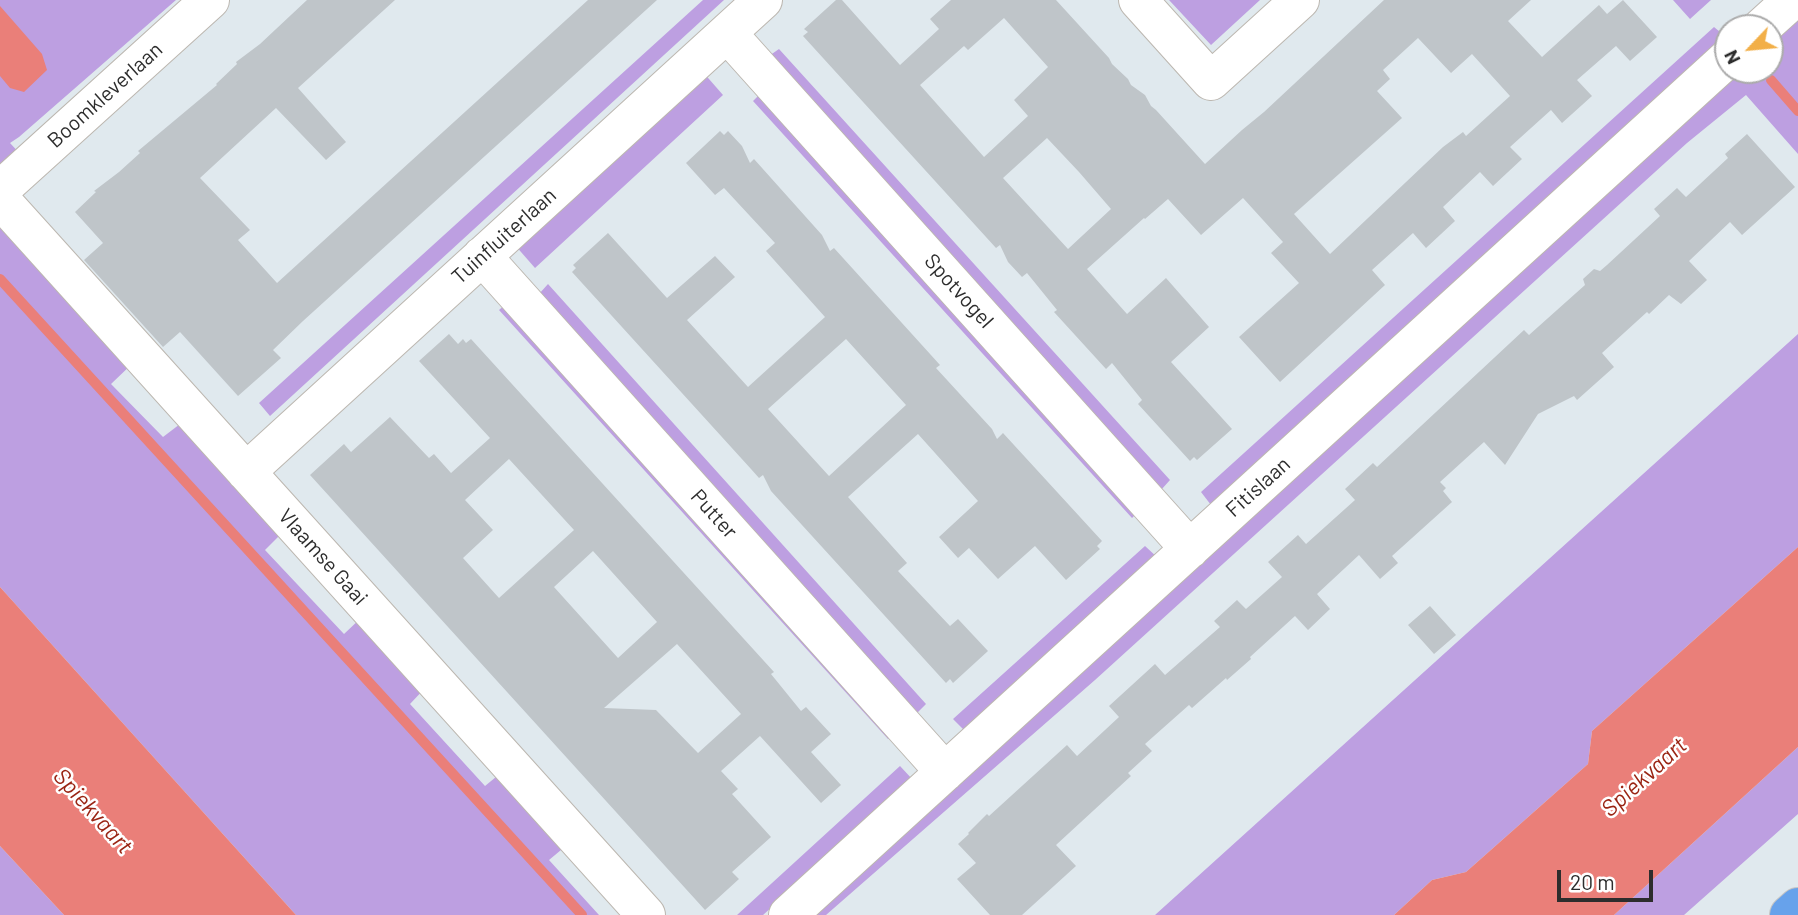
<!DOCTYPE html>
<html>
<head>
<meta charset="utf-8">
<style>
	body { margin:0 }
	#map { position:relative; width:1798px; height:915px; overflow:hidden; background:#e0e9ee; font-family:Barlow,sans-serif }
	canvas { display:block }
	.north { position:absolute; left:1714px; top:14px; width:70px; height:70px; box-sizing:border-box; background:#fff; border:2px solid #ababab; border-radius:50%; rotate:244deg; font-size:19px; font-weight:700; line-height:28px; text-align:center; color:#2d2d2d }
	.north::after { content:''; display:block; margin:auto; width:24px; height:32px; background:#f2af48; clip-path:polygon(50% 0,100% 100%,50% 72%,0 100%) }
	.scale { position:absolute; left:1557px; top:870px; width:96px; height:32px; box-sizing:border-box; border:4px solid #2d2d2d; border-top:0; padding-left:9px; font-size:21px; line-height:24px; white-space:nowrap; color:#2d2d2d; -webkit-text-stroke:5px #fff; paint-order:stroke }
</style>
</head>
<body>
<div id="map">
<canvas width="1798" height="915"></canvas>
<div class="north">N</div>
<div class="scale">20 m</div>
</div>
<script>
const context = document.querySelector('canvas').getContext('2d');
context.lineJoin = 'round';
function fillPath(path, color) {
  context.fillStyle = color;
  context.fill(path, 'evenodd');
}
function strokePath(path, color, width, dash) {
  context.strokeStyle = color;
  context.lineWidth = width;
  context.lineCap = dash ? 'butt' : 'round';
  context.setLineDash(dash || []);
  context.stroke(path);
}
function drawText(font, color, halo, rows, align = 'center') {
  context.font = font + ' Barlow,sans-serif';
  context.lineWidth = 5;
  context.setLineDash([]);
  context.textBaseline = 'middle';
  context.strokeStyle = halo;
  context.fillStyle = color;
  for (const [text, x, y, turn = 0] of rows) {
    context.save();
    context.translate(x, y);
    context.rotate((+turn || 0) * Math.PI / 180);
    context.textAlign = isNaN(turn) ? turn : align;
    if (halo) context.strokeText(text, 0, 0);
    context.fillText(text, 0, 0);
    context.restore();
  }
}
fillPath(new Path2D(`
	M0 0H176L19 137 10 143 23 157 7 165 0 164Z
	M703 0H724L270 416 259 403Z
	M1169 0H1260L1211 45Z
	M1673 0H1711L1690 19Z
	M1798 14V154L1746 95 1687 143 1095 680 826 915H805L1731 70H1770V35Z
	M1714 27 1726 37 1211 505 1201 492Z
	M779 49 1170 480 1161 490 766 58Z
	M702 71 723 95 535 268 514 244Z
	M764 90 1143 507 1132 518 753 101Z
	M0 220 134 362 111 384 163 437 184 421 285 530 265 550 344 634 362 617 426 687 410 704 485 786 502 772 567 845 549 860 599 915H296L0 587Z
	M548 284 926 704 917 713 539 294Z
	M507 303 898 729 888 739 499 310Z
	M1798 334V547L1592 731 1588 764 1466 872 1432 880 1394 915H1155Z
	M1145 546 1158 558 965 731 953 719Z
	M1798 747V814L1684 915H1614Z
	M900 766 913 780 763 915H737Z
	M0 846 64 915H0Z`), '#bd9fe1');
fillPath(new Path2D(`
	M0 6 42 54 47 70 24 92 10 88 0 76Z
	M1798 547V747L1614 915H1394L1432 880 1466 872 1588 764 1592 731Z
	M0 587 296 915H64L0 846Z`), '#ea7f79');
strokePath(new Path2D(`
	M1771 80 1798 111
	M0 279 582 915`), '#ea7f79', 10);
fillPath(new Path2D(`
	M307 0H395L298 88 346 142 326 160 276 108 200 178 250 230 238 240 277 283 588 0H657L303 321 273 350 281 358 238 396 180 332 163 347 84 260 103 243 75 212 96 192 94 191 119 172 140 153 138 151 217 85 216 84 237 64 236 62 260 44Z
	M836 0H842L900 65 939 29 930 19 951 0H1056L1109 58 1112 64 1128 79 1131 85 1145 95 1151 106 1156 110 1205 164 1242 130 1264 112 1384 0H1531L1508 21 1542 57 1599 5 1607 14 1623 0 1657 37 1630 61 1616 46 1577 80 1592 96 1562 123 1551 110 1510 147 1522 159 1493 186 1480 172 1443 207 1455 221 1426 248 1413 233 1372 270 1385 285 1280 382 1239 337 1299 283 1271 253 1283 242 1243 198 1201 235 1168 199 1145 219 1144 218 1087 269 1127 314 1166 278 1209 327 1171 362 1232 429 1197 460 1194 457 1190 461 1138 404 1142 400 1112 363 1106 369 1054 312 1057 310 1027 273 1022 277 1008 262 1000 245 996 248 803 36 808 32 804 29ZM1004 18 1048 67 1014 100 1028 116 984 157 920 85 964 46 968 50ZM1418 38 1451 73 1472 54 1510 96 1466 136 1463 132 1443 147 1330 254 1294 214 1402 118 1377 91 1390 79 1383 70ZM1047 138 1079 172 1111 209 1068 249 1003 178Z
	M720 131 724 135 728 131 742 146 750 163 754 159 822 235 830 251 834 248 940 365 936 368 992 429 997 439 1003 433 1102 541 1097 546 1100 549 1066 580 1035 546 998 579 969 548 958 558 939 537 978 501 918 434 848 497 907 563 898 571 950 626 958 619 988 651 953 683 950 679 946 683 771 491 763 475 759 478 751 469 572 272 576 268 573 265 608 233 667 298 715 256 735 277 687 320 748 387 825 317 766 251 775 243 724 188 715 195 686 163ZM846 339 906 405 829 476 768 409Z
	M1747 134 1795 187 1742 235 1730 222 1689 261 1707 280 1681 304 1669 295 1649 314 1647 312 1602 353 1614 367 1577 400 1574 396 1538 414 1505 465 1484 442 1440 482 1446 488 1443 491 1452 502 1392 556 1398 563 1380 579 1359 555 1317 594 1330 609 1308 630 1295 616 1250 657 1251 659 1227 680 1226 678 1192 708 1189 705 1145 744 1152 751 1128 773 1131 776 1056 845 1076 866 1022 915H990L957 879 976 863 958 844 969 834 968 833 987 814 989 816 1067 745 1077 756 1119 717 1109 706 1155 664 1165 675 1220 627 1214 621 1237 600 1246 609 1282 577 1268 562 1298 535 1306 544 1355 500 1345 489 1373 463 1377 467 1524 330 1529 335 1585 285 1583 279 1594 269 1600 271 1607 265 1660 216 1654 209 1677 188 1686 197 1728 158 1725 154Z
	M449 334 458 344 463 339 466 343 471 339 774 672 771 674 801 711 806 707 831 734 811 752 841 785 821 803 760 736 721 771 738 789 732 794 771 837 732 872 739 879 705 910 310 475 344 444 351 452 390 417 429 458 434 454 451 473 490 438 419 361ZM509 459 574 530 499 598 463 558 493 530 465 500ZM593 551 657 622 618 658 554 587ZM677 644 741 714 698 753 656 710 604 708Z
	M1430 606 1456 635 1434 654 1408 625Z`), '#bfc5c9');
const minor = new Path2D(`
	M1138 0 1211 81 1300 0
	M1761 28 1792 0
	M727 33 1190 549
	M0 190 210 0
	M0 199 646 915
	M482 256 945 772
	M246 472 763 0
	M788 915 1728 58`);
const major = new Path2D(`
	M1789 915 1798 907`);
strokePath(minor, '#bcb7b0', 40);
strokePath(major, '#c4c4c4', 40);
strokePath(minor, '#fff', 38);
strokePath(major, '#67a2eb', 38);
drawText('21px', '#2d2d2d', '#fff', [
	["Boomkleverlaan",105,95,-42],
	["Tuinfluiterlaan",504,236,-42],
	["Spotvogel",959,291,48],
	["Fitislaan",1258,487,-42],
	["Putter",714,514,48],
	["Vlaamse Gaai",323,557,48]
]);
drawText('italic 23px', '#9a2514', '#fff', [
	["Spiekvaart",1644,777,-42],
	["Spiekvaart",93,811,48]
]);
</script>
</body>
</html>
